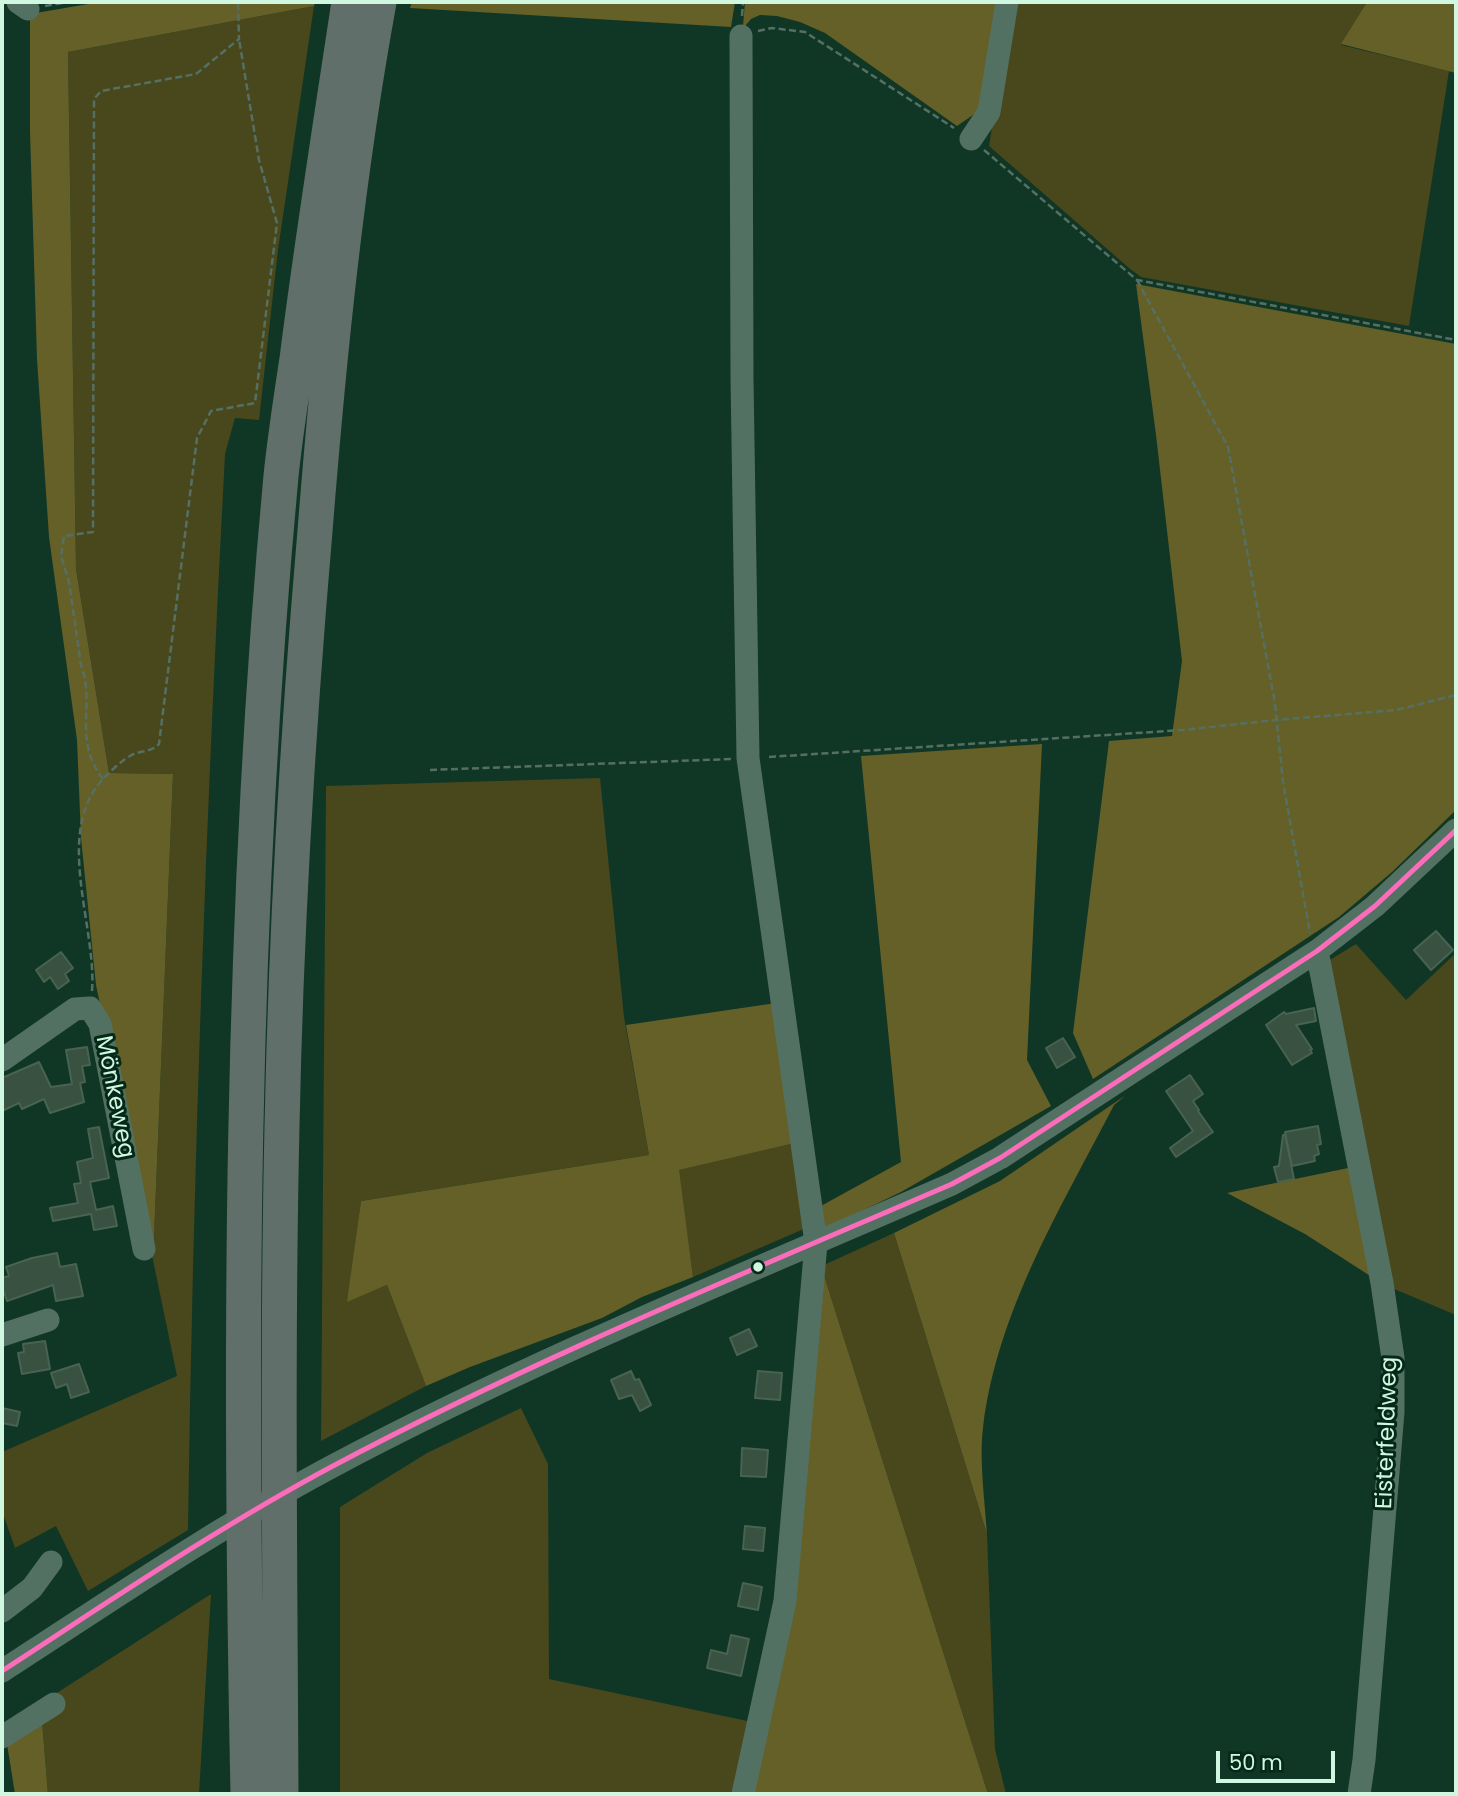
<!DOCTYPE html>
<html>
<head>
<meta charset="utf-8">
<style>
	body { margin:0 }
	#map { position:relative; width:1458px; height:1796px; overflow:hidden; background:#103626; font-family:Poppins,sans-serif }
	canvas { display:block }
	.frame { position:absolute; inset:0; border:4px solid #d0f7e0; pointer-events:none }
	.scale { position:absolute; left:1216px; top:1751px; width:119px; height:32px; box-sizing:border-box; border:4px solid #d0f7e0; border-top:0; padding-left:9px; font-size:21px; line-height:24px; white-space:nowrap; color:#d0f7e0; -webkit-text-stroke:5px #052818; paint-order:stroke }
</style>
</head>
<body>
<div id="map">
<canvas width="1458" height="1796"></canvas>
<div class="frame"></div>
<div class="scale">50 m</div>
</div>
<script>
const context = document.querySelector('canvas').getContext('2d');
context.lineJoin = 'round';
function fillPath(path, color) {
  context.fillStyle = color;
  context.fill(path, 'evenodd');
}
function strokePath(path, color, width, dash) {
  context.strokeStyle = color;
  context.lineWidth = width;
  context.lineCap = dash ? 'butt' : 'round';
  context.setLineDash(dash || []);
  context.stroke(path);
}
function drawText(font, color, halo, rows, align = 'center') {
  context.font = font + ' Poppins,sans-serif';
  context.lineWidth = 6;
  context.setLineDash([]);
  context.textBaseline = 'middle';
  context.strokeStyle = halo;
  context.fillStyle = color;
  for (const [text, x, y, turn = 0] of rows) {
    context.save();
    context.translate(x, y);
    context.rotate((+turn || 0) * Math.PI / 180);
    context.textAlign = isNaN(turn) ? turn : align;
    if (halo) context.strokeText(text, 0, 0);
    context.fillText(text, 0, 0);
    context.restore();
  }
}
fillPath(new Path2D(`
	M1012 2H1367L1341 45 1449 71 1409 326 1141 277 1129 268 989 146Z
	M314 6 278 250 259 420 235 418 225 454C206 813 193 1171 188 1530L88 1591 56 1526 15 1548 2 1511V1452L177 1376 153 1260 173 774 109 773 76 569 68 52Z
	M600 778 624 1017 649 1155 361 1201 348 1301 387 1285 426 1386 321 1441 326 786Z
	M1356 944 1406 1000 1456 953V1315L1387 1286 1323 964Z
	M795 1143 806 1228 693 1277 678 1170Z
	M894 1233 987 1534 995 1749 1006 1794H988L822 1269 826 1264Z
	M521 1408 548 1464 549 1679 752 1722 737 1794H340V1507L427 1453Z
	M211 1594 199 1794H48L42 1721 52 1696Z`), '#49471c');
fillPath(new Path2D(`
	M100 2H315L314 6 68 52 76 569 109 773 173 774 153 1260 96 985 81 838 77 740 49 537 37 359 30 132V14Z
	M412 2H735L731 27 410 8Z
	M745 2H1003L986 106 957 126 825 33 800 22 777 16 760 15 751 19 746 25 742 38Z
	M1367 2H1456V73L1341 44Z
	M1136 284 1456 344V810L1392 872 1339 917 1093 1079 1073 1033 1109 741 1172 736 1182 661 1156 435Z
	M1042 744 1027 1060 1051 1106 901 1192 822 1230 819 1207 901 1162 861 756Z
	M776 1003 795 1143 679 1170 693 1277 642 1297 602 1318 470 1367 426 1386 387 1285 347 1302 361 1201 649 1155 626 1025Z
	M1126 1095 1114 1105C1061 1208 997 1311 983 1428 979 1458 985 1503 987 1534L894 1233 1000 1181Z
	M1353 1167 1375 1279 1305 1234 1227 1193Z
	M822 1269 988 1794H751Z
	M42 1721 48 1794H15L7 1744Z`), '#656027');
const building = new Path2D(`
	M1436 931 1453 950 1431 970 1414 950Z
	M61 952 73 968 65 974 69 981 58 989 50 977 44 982 36 970Z
	M1314 1008 1316 1021 1296 1025 1312 1049 1310 1050 1312 1053 1292 1065 1266 1025 1284 1012 1286 1014Z
	M1063 1038 1075 1057 1057 1068 1046 1048Z
	M87 1047 90 1065 82 1066 85 1082 80 1083 84 1102 50 1113 44 1099 22 1109 19 1103 2 1111V1078L39 1062 51 1087 72 1084 66 1050Z
	M1190 1075 1203 1094 1193 1101 1199 1110 1198 1111 1213 1132 1176 1157 1170 1148 1193 1131 1166 1091Z
	M1318 1126 1321 1144 1317 1145 1319 1154 1314 1156 1315 1161 1292 1166 1285 1132Z
	M99 1127 109 1178 90 1182 96 1210 113 1206 117 1226 94 1230 91 1214 53 1221 50 1208 78 1203 74 1184 81 1183 77 1162 93 1158 88 1129Z
	M1283 1135H1285L1294 1179 1278 1182 1274 1167 1279 1166Z
	M57 1253 60 1267 76 1264 83 1296 56 1301 53 1285 7 1301 4 1292 2 1293V1278L9 1276 6 1267 32 1258Z
	M749 1329 757 1346 737 1355 730 1338Z
	M45 1341 50 1369 22 1374 18 1353 24 1352 23 1344Z
	M79 1364 89 1392 71 1398 67 1384 56 1388 51 1373Z
	M631 1371 635 1380 639 1379 651 1405 640 1411 632 1395 619 1399 611 1380Z
	M758 1371 782 1373 780 1400 755 1398Z
	M2 1408 20 1412 17 1426 2 1423Z
	M742 1448 768 1450 766 1477 741 1476Z
	M745 1526 765 1528 763 1551 743 1549Z
	M743 1583 762 1587 758 1610 738 1606Z
	M731 1635 749 1639 741 1676 707 1668 711 1650 727 1654Z`);
fillPath(building, '#385140');
strokePath(building, '#486350', 2);
strokePath(new Path2D(`
	M45 6 69 2
	M742 16 743 2
	M758 31 772 28 805 32 954 128
	M984 150 1137 280 1456 340
	M1137 280 1228 447 1275 704 1283 782 1310 933
	M769 757 1183 730 1276 720 1396 710 1456 695
	M430 770 731 759
	M103 779C72 739 96 705 81 665L69 582 61 556 64 536 93 532 94 99 101 91 196 74 239 39 238 2
	M92 991C97 926 52 830 105 777 112 770 121 761 130 756 139 750 151 753 159 744L197 438 211 411 255 403 277 223 259 160 239 39`), '#557063', 2.5, [7, 3.5]);
strokePath(new Path2D(`
	M18 2 28 9
	M741 36 742 378 748 758 816 1243 785 1601 743 1794
	M971 139 989 112 1007 2
	M1317 951 1382 1283 1393 1358V1412L1364 1760 1359 1794
	M2 1060 75 1009 90 1008 100 1024 144 1249
	M2 1335 48 1320
	M2 1611 32 1588 51 1562
	M2 1671C110 1601 217 1528 331 1467 532 1360 743 1275 952 1184L1000 1158 1317 951 1375 906 1456 830
	M2 1737 54 1704`), '#537162', 23);
strokePath(new Path2D(`
	M248 1794C239 1355 240 914 281 476 285 437 291 398 297 359 312 240 331 121 349 2
	M281 1794C280 1571 277 1349 282 1126 286 927 298 728 315 531 329 354 347 177 379 2`), '#606f6a', 35);
strokePath(new Path2D(`
	M2 1671C110 1601 217 1528 331 1467 532 1360 743 1274 952 1184L1000 1158 1317 951 1375 906 1456 830`), '#fb6dba', 5);
for (const [x, y, r, color] of [
	[758,1267,6,"#d0f7e0"]
]) {
  const dot = new Path2D();
  dot.arc(x, y, r, 0, 2 * Math.PI);
  context.fillStyle = color;
  context.fill(dot);
  strokePath(dot, '#052818', 2.5);
}
drawText('23px', '#d0f7e0', '#052818', [
	["Mönkeweg",114,1097,79],
	["Eisterfeldweg",1388,1433,-88]
]);
</script>
</body>
</html>
